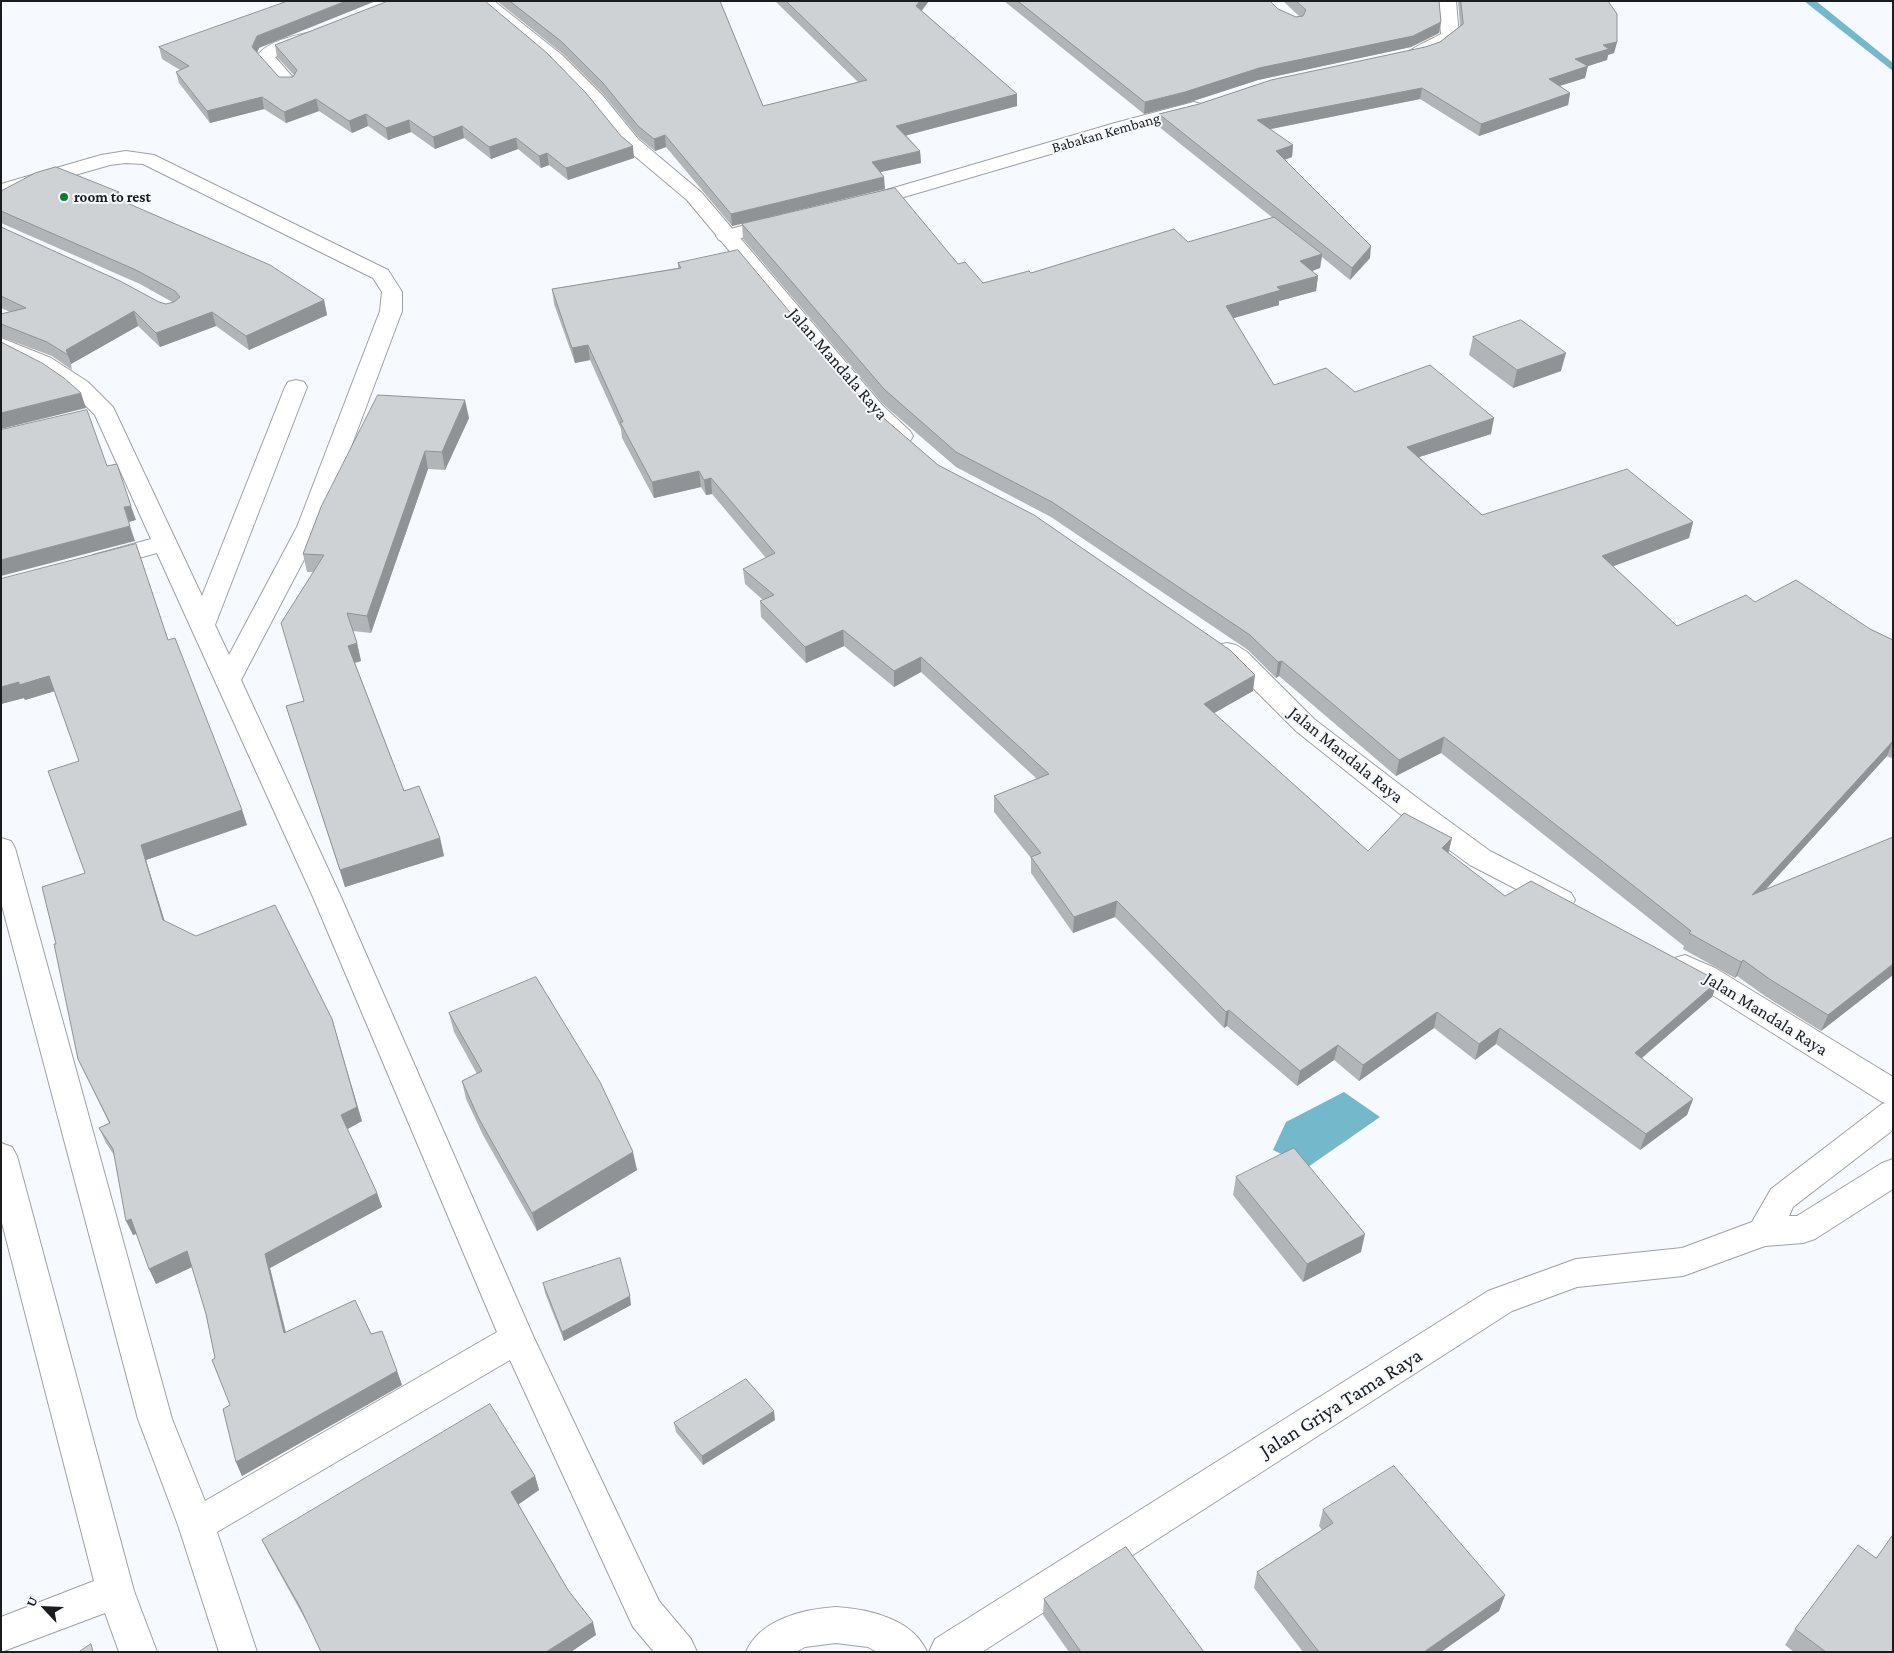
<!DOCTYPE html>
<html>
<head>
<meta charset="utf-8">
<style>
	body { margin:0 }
	#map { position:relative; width:1894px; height:1653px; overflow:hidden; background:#f6f9fd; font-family:"Crimson Pro",serif }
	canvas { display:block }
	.frame { position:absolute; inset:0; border:2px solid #1b1c1e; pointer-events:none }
	.north { position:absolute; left:20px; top:1583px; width:50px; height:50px; -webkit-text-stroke:4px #f6f9fd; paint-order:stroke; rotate:295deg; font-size:14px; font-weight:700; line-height:20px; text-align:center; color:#1b1c1e }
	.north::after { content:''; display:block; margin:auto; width:18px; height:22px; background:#1b1c1e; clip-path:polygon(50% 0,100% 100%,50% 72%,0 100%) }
</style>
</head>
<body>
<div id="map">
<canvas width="1894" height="1653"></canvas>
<div class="frame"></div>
<div class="north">U</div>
</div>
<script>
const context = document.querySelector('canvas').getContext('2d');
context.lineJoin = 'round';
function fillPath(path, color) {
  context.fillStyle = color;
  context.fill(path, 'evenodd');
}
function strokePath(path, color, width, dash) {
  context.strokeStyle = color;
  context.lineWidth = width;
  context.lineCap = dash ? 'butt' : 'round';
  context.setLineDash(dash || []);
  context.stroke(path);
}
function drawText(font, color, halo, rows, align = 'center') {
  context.font = font + ' "Crimson Pro",serif';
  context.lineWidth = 4;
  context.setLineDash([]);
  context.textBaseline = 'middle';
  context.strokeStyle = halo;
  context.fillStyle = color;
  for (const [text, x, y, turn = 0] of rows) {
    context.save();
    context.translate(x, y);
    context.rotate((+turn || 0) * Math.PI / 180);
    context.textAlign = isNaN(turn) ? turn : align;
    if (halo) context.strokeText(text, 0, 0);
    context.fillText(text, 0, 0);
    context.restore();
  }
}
fillPath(new Path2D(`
	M1344 1092 1380 1117 1308 1167 1273 1150 1286 1122Z`), '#74b9cb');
fillPath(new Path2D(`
	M1804 1H1816L1893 63V71Z`), '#74b9cb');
const minor = new Path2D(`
	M1438 1H1456L1459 36C1450 48 1426 59 1412 56L1409 52C1412 48 1434 38 1441 34Z
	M311 32 317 33 320 37 317 41 275 57 298 83 295 87 289 88 283 87 256 57C267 41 293 36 311 32Z
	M1194 102 1201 104 1203 108 1201 112 1129 131 870 207 863 209 856 207 853 203 856 199 1115 123Z
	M126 151 154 155 388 270 402 292V311L321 527 241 680 341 897 534 1338 659 1601 691 1639 697 1652H654L633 1627 510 1360 217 1532 257 1652H219L178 1525 138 1419 1 902V838L11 841 15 848 172 1419 205 1501 497 1332 313 897 157 553 102 568 93 565 90 560 93 555 151 539 95 415 72 392 35 368 1 352V338L51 358 88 382 113 407 202 596 285 387 288 382 296 380 304 382 307 387 215 625 229 655 297 527 380 311 382 292 373 278 143 164 126 163 110 165 1 196V184L101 155Z
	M780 216 787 218 790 222 787 226 726 242 719 240 716 236 719 232Z
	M1893 1101V1130L1793 1207 1789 1216H1797L1882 1163 1893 1159V1189L1815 1239 1803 1243 1765 1246 1683 1276 1577 1287 1512 1311 982 1652H929L935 1639 1488 1291 1576 1259 1682 1248 1752 1222 1771 1189 1882 1104Z
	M1 1143 12 1147 17 1156 134 1591 157 1652H119L105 1613 1 1652V1617L94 1581 1 1219Z
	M836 1607C869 1609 913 1619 927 1652H877L868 1647 836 1643 805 1647 796 1652H746C760 1619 804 1609 836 1607Z`);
const tertiary = new Path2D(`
	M475 1H494L562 55 603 96 638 139 701 192 883 406 910 431 913 436 910 441C891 445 880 428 867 416L687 200 624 147 589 104 550 63Z
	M1227 643 1236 645 1247 652 1314 719 1420 800 1490 851 1571 893 1575 900 1571 907 1561 910 1551 907 1470 865 1400 814 1296 731 1229 664 1218 657 1214 651 1218 645Z
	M1685 955 1715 968 1893 1077V1105L1882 1102 1695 984 1675 974 1670 966 1675 958Z`);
strokePath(minor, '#9ea1a4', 2);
strokePath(tertiary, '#9ea1a4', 2);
fillPath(minor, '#fff');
fillPath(tertiary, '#fff');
fillPath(new Path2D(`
	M497 1H720L763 106 858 82 775 1H929L922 11 1017 94V106L906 135 920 151 921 163 880 172 885 189 732 226 666 147 655 151 639 138 604 95 563 54Z
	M1004 1H1270L1278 9 1296 17 1299 16 1283 1H1439L1441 22 1439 33 1411 47 1258 80 1184 104 1144 114Z
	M1458 1H1608L1617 42 1614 53 1608 55 1607 60 1587 66 1585 78 1560 86 1570 93 1568 105 1479 136 1420 99 1270 129 1293 145 1292 157 1285 160 1370 258 1350 280 1322 257 1320 268 1312 271 1318 276 1316 291 1279 301V305L1233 318 1274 385 1355 392 1491 434 1419 457 1482 515 1693 522 1689 538 1613 566 1677 626 1755 602 1870 629 1893 640V756L1891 758 1887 756 1766 889 1893 975 1821 1031 1765 996 1737 976 1735 978 1683 949 1684 946 1441 753 1396 776 1279 676 1276 678 1248 650 1051 517 956 467 884 405 743 239 742 224 958 264 983 283 1188 242 1273 218 1158 126 1159 114 1425 47 1440 42 1460 26Z
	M275 45 634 158 568 180 549 165 541 168 518 149 491 159 464 138 435 149 411 132 388 140 368 126 352 133 319 111 286 123 264 109 210 123 179 83 176 72 180 70 162 59 159 47 259 48 257 53 279 77H293L294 75 277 57Z
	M1 191 119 192 121 201 324 300 327 315 249 350 216 326 160 347 138 326 71 364 72 370 52 356 1 337V314L10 312 1 308V227L159 302 166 304 174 303 140 284 1 223Z
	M678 263 865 402 938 465 1253 691 1214 713 1368 851 1452 838 1448 854 1505 896 1718 981 1712 997 1642 1058 1693 1099 1687 1115 1640 1150 1496 1044 1475 1060 1434 1028 1359 1081 1334 1060 1297 1086 1227 1026 1224 1028 1115 917 1073 933 1031 873V858L994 812V796L1037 779 921 672 894 687 844 646 806 663 761 617 760 601 763 600 745 584 743 569 766 558 712 494 706 495 701 487 654 498 622 438 621 429 590 360 575 363 554 304 552 289 678 268Z
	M1473 337 1561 371 1513 388 1469 355Z
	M469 418 445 470 428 469 371 633 353 631 357 643 361 661 355 663 404 791 440 838 444 856 345 887 292 724 286 706 304 701 313 572H307L303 554 321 507Z
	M1 579 168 640 242 810 247 825 146 860 164 921 362 1121 347 1129 377 1193 382 1207 270 1268 286 1332 371 1334 397 1371 402 1385 242 1476 236 1462 230 1405 215 1358 206 1314 192 1267 156 1284 137 1234 133 1235 114 1155 106 1143 99 1128 109 1123 78 1059 56 944 85 873 79 761 55 691 25 700 24 698 1 704Z
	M449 1013 637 1170 537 1231 483 1135 466 1099 462 1081 477 1074 454 1032Z
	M1236 1177 1361 1252 1303 1282 1233 1195Z
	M543 1283 631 1305 564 1341 545 1293Z
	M775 1420 703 1465 676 1432 674 1423Z
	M535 1476 539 1490 518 1504 568 1590 596 1635 306 1621 269 1554 262 1540Z
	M1323 1510 1505 1595 1499 1611 1441 1652H1303L1254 1588 1257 1572 1322 1530 1319 1526Z
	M1876 1558 1893 1652H1794L1785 1645 1795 1629Z
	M1044 1599 1204 1652H1069L1043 1615Z`), '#b1b5b7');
fillPath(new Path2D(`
	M346 1H376L259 48 255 58 252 47 257 36Z
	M920 1H929L916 17V6Z
	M1441 22 1439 33 1411 47 1258 80 1184 104 1144 114 1145 102 1259 68Z
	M1617 42 1614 53 1608 55 1607 60 1573 71 1575 59 1603 45Z
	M1588 66 1585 78 1546 90 1549 79Z
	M1422 88 1420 99 1256 132 1257 120Z
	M1570 93 1568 105 1479 136 1481 124Z
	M1017 94V106L897 138 896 126Z
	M262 97 264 109 210 123 207 111Z
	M316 99 319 111 286 123 284 112Z
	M366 114 368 126 352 133 349 121Z
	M409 120 411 132 388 140 386 128Z
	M462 126 464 138 435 149 433 137Z
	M665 135 666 147 655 151 654 139Z
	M516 138 518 149 491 159 489 147Z
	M1293 145 1292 157 1274 163 1276 151Z
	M633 146 634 158 568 180 566 168Z
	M920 151 921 163 872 174V162Z
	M547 153 549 165 541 168 539 156Z
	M884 177 885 189 732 226 731 214Z
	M119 192 123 206 111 196Z
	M1371 246 1370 258 1350 280 1352 268Z
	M1322 254 1320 268 1298 276 1300 261Z
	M1318 276 1316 291 1279 301V305L1224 321 1226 306 1277 287Z
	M324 300 327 315 249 350 246 336Z
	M134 311 138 326 71 364 66 350Z
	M212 312 216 326 160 347 156 333Z
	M588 345 590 360 575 363 572 348Z
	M1566 353 1561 371 1513 388 1517 370Z
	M81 393 86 408 1 429V413Z
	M465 400 469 418 445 470 442 452Z
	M1494 418 1491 434 1404 462 1407 447Z
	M425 451 428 469 371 633 367 616Z
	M699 471 701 487 654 498 652 482Z
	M711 478 712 494 706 495 704 480Z
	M131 506 136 520 129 522 124 507Z
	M1693 522 1689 538 1598 572 1602 556Z
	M130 526 135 541 1 576V560Z
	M843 630 844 646 806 663 805 647Z
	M357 643 361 661 353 663 348 646Z
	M921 657V672L894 687V671Z
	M1282 661 1279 676 1276 678 1278 662Z
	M1255 675 1253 691 1202 720 1204 704Z
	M49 676 55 691 25 700 24 698 1 704V687L19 682Z
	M1444 737 1441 753 1396 776 1399 760Z
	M1893 741 1887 756 1746 911 1752 895Z
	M242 810 247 825 146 860 169 935 163 920 141 845Z
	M440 838 444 856 345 887 340 870Z
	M1452 838 1448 854 1442 848Z
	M1117 901 1115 917 1073 933 1074 917Z
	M1743 960 1737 976 1735 978 1741 962Z
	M1893 964V975L1821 1031 1828 1015Z
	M1718 981 1712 997 1629 1069 1635 1053Z
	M1229 1010 1227 1026 1224 1028 1226 1012Z
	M1437 1012 1434 1028 1359 1081 1363 1065Z
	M332 1019 362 1121 346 1130 341 1115Z
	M1500 1028 1496 1044 1475 1060 1479 1044Z
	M1338 1045 1334 1060 1297 1086 1300 1071Z
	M1693 1099 1687 1115 1640 1150 1646 1134Z
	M633 1152 637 1170 537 1231 532 1213Z
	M377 1193 382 1207 270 1268 289 1347 284 1333 265 1254Z
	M131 1219 138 1233 133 1235 126 1221Z
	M1365 1234 1361 1252 1303 1282 1307 1264Z
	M187 1251 194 1266 156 1284 149 1269Z
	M630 1296 631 1305 564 1341 562 1332Z
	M397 1371 402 1385 242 1476 236 1462Z
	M774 1411 775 1420 703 1465 702 1456Z
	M535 1476 539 1490 515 1507 511 1492Z
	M1505 1595 1499 1611 1441 1652H1424Z
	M593 1622 596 1635 571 1652H546Z`), '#909395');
const building = new Path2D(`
	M288 1H346L257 36 252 47 279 77H293L297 70 275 45 388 1H485L547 53 586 93 621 136 633 146 566 168 547 153 539 156 516 138 489 147 462 126 433 137 409 120 386 128 366 114 349 121 316 99 284 112 262 97 207 111 176 72 189 66 159 47Z
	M510 1H720L763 106 867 80 786 1H920L916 6 1017 94 896 126 920 151 872 162 884 177 731 214 665 135 654 139 638 126 603 83 562 42Z
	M1018 1H1270L1278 9 1296 17 1303 16 1306 10 1296 1H1439L1441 22 1413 36 1259 68 1185 92 1145 102Z
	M1461 1H1608L1617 14V42L1603 45 1609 49 1575 59 1588 66 1549 79 1570 93 1481 124 1422 88 1257 120 1293 145 1276 151 1371 246 1352 268 1159 114 1199 104 1271 80 1425 47 1440 42 1463 24Z
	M56 167 119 192 111 196 270 265 324 300 246 336 212 312 156 333 134 311 66 350 68 355 47 342 1 324V314L26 308 1 296V227L120 281 159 302 166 304 174 302 180 297 175 291 136 270 1 211V191L35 173Z
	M895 188 958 264 965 262 983 283 1029 271 1031 273 1174 229 1188 242 1274 217 1322 254 1300 261 1318 276 1277 287 1281 290 1226 306 1274 385 1326 368 1355 392 1430 365 1494 418 1407 447 1482 515 1627 469 1693 522 1602 556 1677 626 1746 595 1755 602 1796 580 1870 629 1893 640V741L1752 895 1893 837V964L1828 1015 1771 980 1743 960 1741 962 1689 933 1691 931 1444 737 1399 760 1282 661 1278 662 1250 635 1052 502 956 452 884 389 742 224Z
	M738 250 865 402 938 465 1034 515 1230 650 1255 675 1204 704 1368 851 1404 813 1452 838 1442 848 1505 896 1531 881 1718 981 1635 1053 1693 1099 1646 1134 1500 1028 1479 1044 1437 1012 1363 1065 1338 1045 1300 1071 1229 1010 1226 1012 1117 901 1074 917 1031 857 1041 853 994 796 1049 774 921 657 894 671 843 630 805 647 760 601 774 595 743 569 775 553 711 478 704 480 699 471 652 482 620 422H623L588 345 572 348 552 289 681 268 678 263Z
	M1521 320 1566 353 1517 370 1473 337Z
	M1 342 42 363 64 378 81 393 1 413Z
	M378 395 465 400 442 452 425 451 367 616 347 613 357 643 348 646 404 791 419 786 440 838 340 870 286 706 304 701 281 623 324 555 303 554 321 507Z
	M87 410 107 466 117 464 131 506 124 507 130 526 1 560V430Z
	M136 544 168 640 175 638 242 810 141 845 163 920 196 936 275 905 332 1019 357 1107 341 1115 377 1193 265 1254 284 1333 355 1300 371 1334 382 1331 397 1371 236 1462 223 1409 230 1405 212 1360 215 1358 206 1314 187 1251 149 1269 131 1219 126 1221 113 1149 99 1128 110 1123 78 1059 54 944H56L42 887 85 873 48 771 79 761 49 676 19 685V682L1 687V579Z
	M536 977 600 1082 633 1152 532 1213 478 1117 462 1081 482 1071 449 1013Z
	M1294 1148 1365 1234 1307 1264 1236 1177Z
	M620 1258 630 1296 562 1332 543 1283Z
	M746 1379 774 1411 702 1456 674 1423Z
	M490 1404 535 1476 511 1492 568 1590 593 1622 546 1652H321L300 1607 262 1540Z
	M1394 1466 1505 1595 1424 1652H1319L1257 1572 1333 1523 1323 1510Z
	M1893 1535V1652H1826L1795 1629 1858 1545 1876 1558Z
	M1126 1547 1204 1652H1081L1044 1599Z
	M91 1644 93 1652H79Z`);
fillPath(building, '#ced2d5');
strokePath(building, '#909395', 1);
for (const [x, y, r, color] of [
	[64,197,5,"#0e7c32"]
]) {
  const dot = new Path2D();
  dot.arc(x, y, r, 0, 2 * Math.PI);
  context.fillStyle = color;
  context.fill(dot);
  strokePath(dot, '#f6f9fd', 2);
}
drawText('15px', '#1b1c1e', '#f6f9fd', [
	["Babakan Kembang",1106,133,-16]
]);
drawText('bold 15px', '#1b1c1e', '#f6f9fd', [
	["room to rest",74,197]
], 'left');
drawText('18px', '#1b1c1e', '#f6f9fd', [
	["Jalan Mandala Raya",838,364,49],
	["Jalan Mandala Raya",1346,755,39],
	["Jalan Mandala Raya",1766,1014,32]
]);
drawText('21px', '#1b1c1e', '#f6f9fd', [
	["Jalan Griya Tama Raya",1341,1403,-32]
]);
</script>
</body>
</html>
